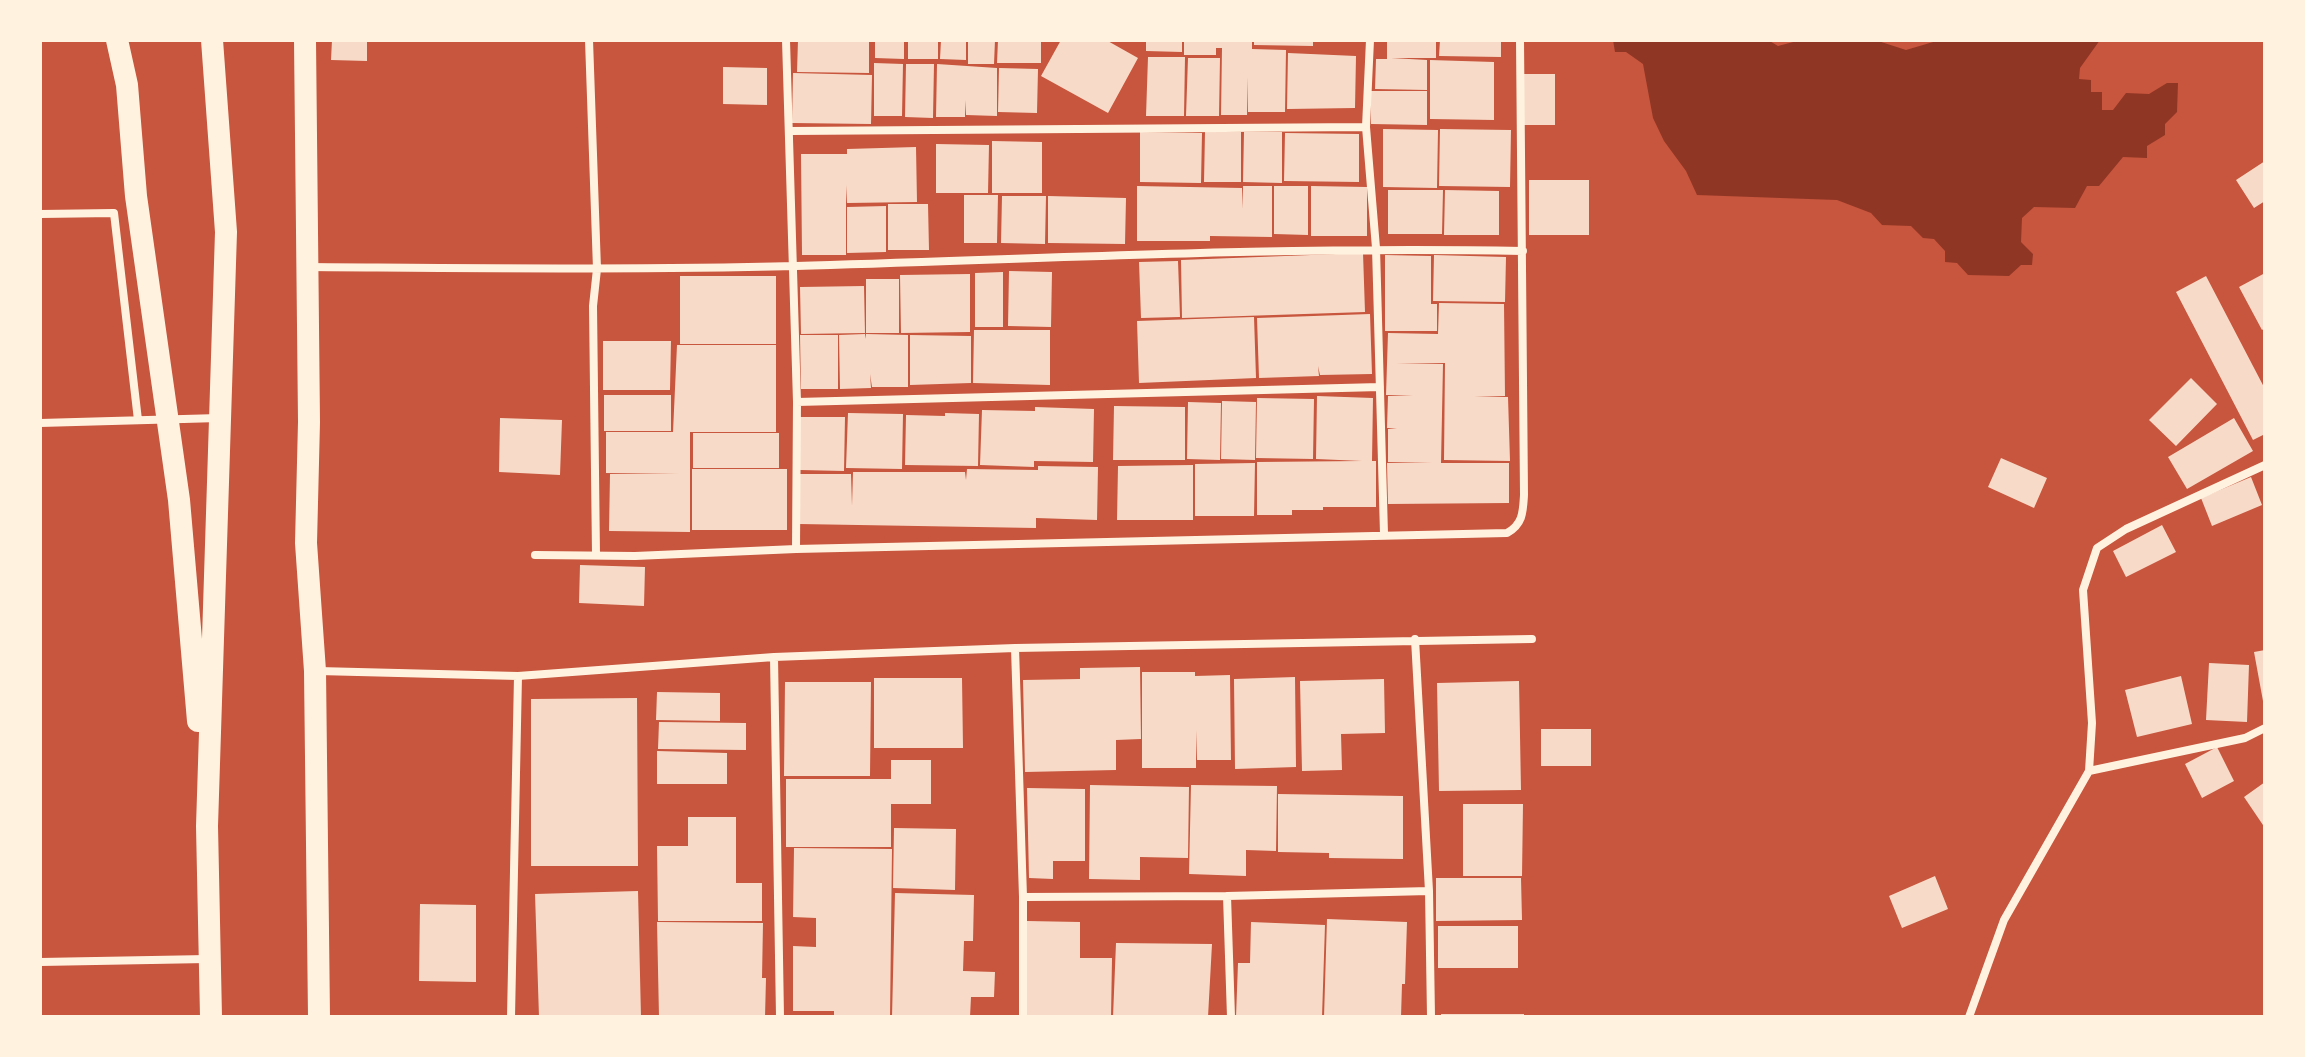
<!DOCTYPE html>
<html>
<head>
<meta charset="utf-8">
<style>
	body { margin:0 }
	#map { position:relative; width:2305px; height:1057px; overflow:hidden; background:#c8553d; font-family:Poppins,sans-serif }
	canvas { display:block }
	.frame { position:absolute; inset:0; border:42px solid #fff3e0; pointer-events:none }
</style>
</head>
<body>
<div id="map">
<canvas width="2305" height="1057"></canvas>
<div class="frame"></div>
</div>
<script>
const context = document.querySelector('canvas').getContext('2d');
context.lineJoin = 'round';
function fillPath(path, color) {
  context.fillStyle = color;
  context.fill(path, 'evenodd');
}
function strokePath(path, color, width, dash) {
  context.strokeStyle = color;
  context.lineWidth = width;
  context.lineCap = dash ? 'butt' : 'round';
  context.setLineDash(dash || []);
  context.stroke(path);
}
fillPath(new Path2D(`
	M1613 40H1768L1778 46 1801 40H1875L1906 50 1940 40H2100L2080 68 2079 79 2091 80V92H2102V110H2113L2126 93 2149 94 2167 83H2178L2177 112 2165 124V135L2147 146V158L2123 157 2099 186H2087L2075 208 2034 207 2022 218 2021 242 2033 254 2032 265H2021L2009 276 1968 275 1957 263 1945 262V251L1934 239 1923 238 1911 226 1882 225 1871 213 1837 200 1697 195 1686 171 1664 141 1653 118 1643 64 1626 52H1615Z`), '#8f3625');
fillPath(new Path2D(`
	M332 40H367V61L331 60Z
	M798 40H869V73L797 72Z
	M875 40H904V59L875 58Z
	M908 40H938V59H908Z
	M941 40H966V60L940 59Z
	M968 40H995L994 64H968Z
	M998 40H1041V63H997Z
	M1061 40H1106L1138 58 1108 113 1041 76Z
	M1146 40H1182V52L1146 51Z
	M1184 40H1252V49L1286 50 1285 112H1248V77L1247 115H1221L1222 48H1216V55H1184Z
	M1254 40H1313V46L1254 45Z
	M1387 40H1436V58H1391L1427 60V90L1375 89 1376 59H1387Z
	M1440 40H1501V57L1439 56Z
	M1288 53 1356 56 1355 108 1287 109Z
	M1148 57H1185L1184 116H1146Z
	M1188 58H1220L1219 116H1186Z
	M1430 60 1494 62V120L1430 119Z
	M874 63 903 64 902 116H874Z
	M906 64H934L933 118 905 117Z
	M937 64 997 68V116L966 115 965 100V117H936Z
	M723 67 767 68V105L723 104Z
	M999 68 1038 69 1037 113 998 112Z
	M793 73 872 75 871 124 792 123Z
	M1523 74H1555V125H1523Z
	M1371 91H1427V125L1371 124Z
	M1383 129 1438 130 1437 188 1383 187Z
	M1440 129 1511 130 1510 187 1439 186Z
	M1140 132 1202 133 1201 183 1140 182Z
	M1205 132H1241V182H1204Z
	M1244 132H1282V183L1243 182Z
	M1285 133 1359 134V182L1284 181Z
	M992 141 1042 142V193H992Z
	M936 144 989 145 988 193H936Z
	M916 147 917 202 847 203 846 185V255H802L801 154H847V149Z
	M2265 161V201L2254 208 2236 180Z
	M1529 180H1589V235H1529Z
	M1137 186 1242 188 1243 209V186H1272V237L1210 236V241H1137Z
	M1274 186H1308V235L1274 234Z
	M1311 186 1367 187V236H1311Z
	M1388 190H1443L1442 234H1388Z
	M1445 190 1499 191V235H1444Z
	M964 195H998L997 243H964Z
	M1002 196H1046L1045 244 1001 243Z
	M1048 196 1126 198 1125 244 1048 243Z
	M888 204H928L929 250H888Z
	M886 206V252L847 253V207Z
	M1363 253 1365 312 1182 318 1181 260Z
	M1385 255 1431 256V304H1437V331H1385Z
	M1434 255 1506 257 1505 302 1433 301Z
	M1178 261 1180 317 1141 318 1139 262Z
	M1009 271 1052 272 1051 327 1008 326Z
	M1003 272V327H975V273Z
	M2265 273V328L2262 330 2239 287Z
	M970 274V332L901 333 900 275Z
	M680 276H776V344H680Z
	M2206 276 2265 389V434L2253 440 2176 292Z
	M866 279H899V333H866Z
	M864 286 865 333 801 334 800 287Z
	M1439 303 1504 304 1505 396 1474 397H1508L1510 461 1444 460 1445 363 1396 364H1443L1441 463H1509V503L1388 504 1387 463 1432 462H1388V429L1397 428H1387L1388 396 1413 395H1386L1388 333 1438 334Z
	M1370 314 1372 374 1320 375 1318 366 1319 376 1259 378 1257 318Z
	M1254 317 1256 378 1139 383 1137 321Z
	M974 330H1050V385L973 383Z
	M865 334V339L866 334 908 335V387H872L870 374 871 388 840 389 839 335Z
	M800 335H838V389H801Z
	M910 335 971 336V383L910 385Z
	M603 341H671L670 390H603Z
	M677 345H776V432H690V532L609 531 610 474H679L606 473V432H673Z
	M2191 378 2217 404 2176 446 2149 420Z
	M604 395H671V431H604Z
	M1317 396 1373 398 1372 461H1376V507H1323V510H1292V515H1257V462L1362 461 1316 459Z
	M1257 398 1314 399 1313 459 1256 458Z
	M1222 401 1256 402 1255 460 1221 459Z
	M1188 402 1221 403 1220 460 1187 459Z
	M1114 406 1185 407V460H1113Z
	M1035 407 1094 409 1093 462 1034 461V467L980 465 982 410 1035 411Z
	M848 413 903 414 902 469 846 468Z
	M945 413 979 414 978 466 905 465 906 415 945 416Z
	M800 417H845L844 471 800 470Z
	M500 418 562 420 560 475 499 472Z
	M2234 418 2253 451 2187 489 2168 457Z
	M693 433H779V468H693Z
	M2001 458 2047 478 2034 508 1988 487Z
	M1255 463 1254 516H1195V464Z
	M1193 465V520H1117L1118 466Z
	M1038 466 1098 467 1097 520 1036 518V528L799 524 800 474H851L852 506 853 472H965L966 480 967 469 1038 470Z
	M692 469H787V530H692Z
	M2251 477 2262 505 2212 526 2201 498Z
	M2162 525 2176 552 2126 577 2113 551Z
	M580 565 645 567 644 606 579 603Z
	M2265 650V701H2263L2254 652Z
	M2209 663 2249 665 2247 722 2206 720Z
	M1140 667 1141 739 1116 740V770L1025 772 1023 680 1080 679V668Z
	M1142 672H1195V676L1230 675 1231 760H1197L1196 730V768H1142Z
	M2181 676 2192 724 2137 737 2125 690Z
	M1295 677 1296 767 1235 769 1234 679Z
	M874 678H962L963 748H874Z
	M1384 679 1385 733 1341 734 1342 770 1302 771 1300 681Z
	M1519 681 1521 790 1439 791 1437 683Z
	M785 682H871L870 776H784Z
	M657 692 720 693V721L656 720Z
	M637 698 638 866H531V699Z
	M659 722 746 723V750L658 749Z
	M1541 729H1591V766H1541Z
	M2217 747 2234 781 2202 798 2185 764Z
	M657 751 727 753V784H657Z
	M891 760H931V804H891V847H786V779H891Z
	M2265 782V828L2244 797Z
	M1090 785 1189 787 1188 858 1140 857V880L1089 879Z
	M1191 785 1277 786 1276 851 1246 850V876L1189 874Z
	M1027 788 1085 789V861H1053V879L1029 878Z
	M1278 794 1403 796V859L1329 858V853L1278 852Z
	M1463 804H1523L1522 876H1463Z
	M688 817H736V883H762V921H658L657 846H688Z
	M894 828 956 829 955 890 893 888Z
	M794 848 892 849 890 1017H834V1011H793V946L816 947V918L793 917Z
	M1935 876 1948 909 1902 928 1889 896Z
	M1436 878H1521L1522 920 1436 921Z
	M638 891 641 1017H539L535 894Z
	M895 893 974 895 973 941H964L963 971 995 972 994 997H971L970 1017H892Z
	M420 904 476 905V982L419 981Z
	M1327 919 1407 922 1405 984H1402L1401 1017H1324Z
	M1027 921 1080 922V958H1112L1111 1017H1025Z
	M657 922 763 923 762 978H766L765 1017H659Z
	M1251 922 1325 925 1322 1017H1236L1238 963H1250Z
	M1438 926H1518V968H1438Z
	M1116 943 1212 944 1208 1017H1113Z
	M1441 1014H1524V1017H1441Z`), '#f7dbc8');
strokePath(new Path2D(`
	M589 40 597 269 593 306 596 555
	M786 40 797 402 796 549
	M1370 40 1366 127 1376 248 1384 534
	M790 131 1366 127
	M40 214 114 213 138 420
	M308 267C471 268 634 270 796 266 1039 259 1281 246 1523 251
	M797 402 1380 387
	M40 423 219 418
	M535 555 635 556 796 549 1507 533C1523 524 1523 512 1524 495L1520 40
	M1415 639 1429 891 1431 1017
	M1015 648 1023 897V1017
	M774 657 780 1017
	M318 671 518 676 774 657 1015 648 1532 639
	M2089 771 2245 738 2265 728
	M1227 896 1231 1017
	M1023 897 1227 896 1429 891
	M40 962 207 959
	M511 1017 518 676
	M1969 1017 2004 920 2089 771 2092 723 2083 590 2097 548 2126 529 2265 465`), '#fff3e0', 8);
strokePath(new Path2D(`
	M117 40 127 85 136 196 179 500 198 721
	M305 40 309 422 306 543 315 671 319 1017
	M211 1017 207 826 226 232 212 40`), '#fff3e0', 22);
</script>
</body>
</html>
